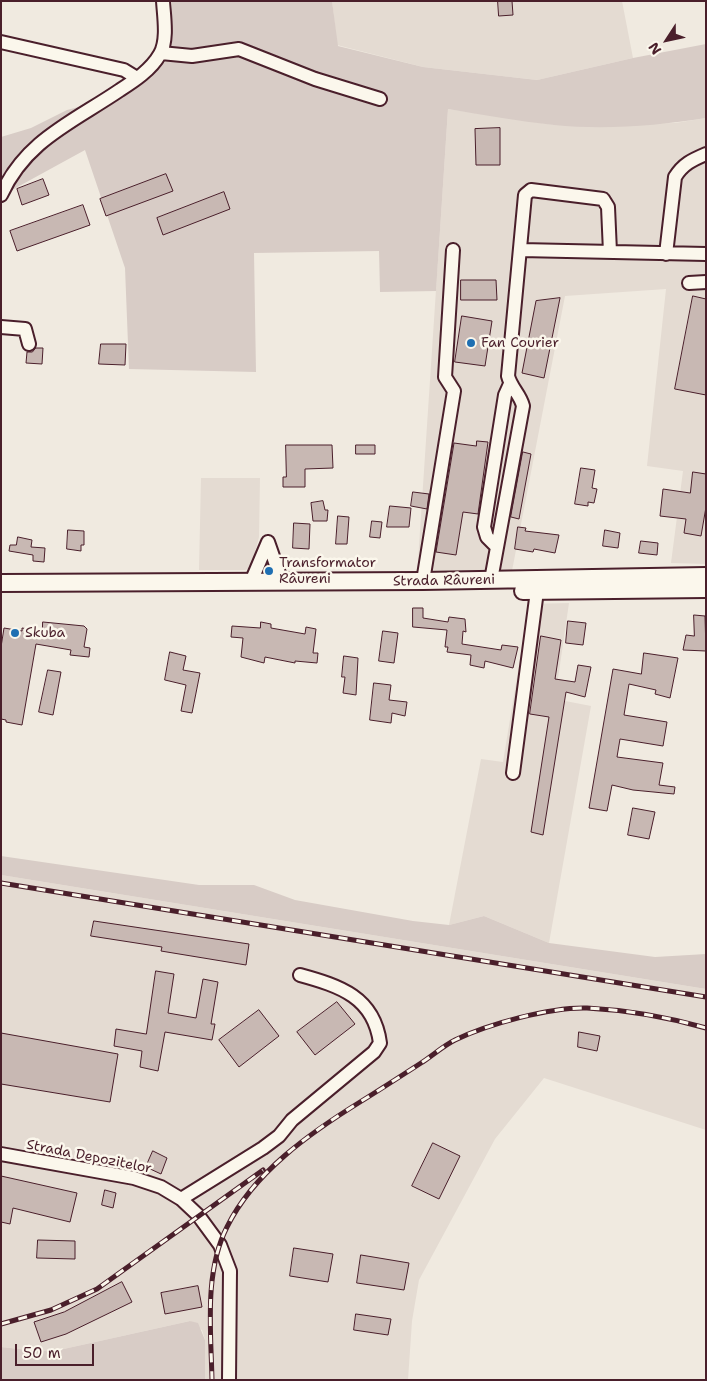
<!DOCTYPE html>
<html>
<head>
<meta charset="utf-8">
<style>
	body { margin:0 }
	#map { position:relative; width:707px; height:1381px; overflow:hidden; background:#f0eae0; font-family:"Shantell Sans",sans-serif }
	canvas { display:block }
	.frame { position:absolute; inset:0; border:2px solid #4a1f2b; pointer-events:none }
	.north { position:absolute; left:642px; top:15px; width:50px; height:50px; -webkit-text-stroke:4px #fbf7ec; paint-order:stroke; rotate:235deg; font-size:14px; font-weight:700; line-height:20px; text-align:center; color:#4a1f2b }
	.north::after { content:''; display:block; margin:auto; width:18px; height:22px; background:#4a1f2b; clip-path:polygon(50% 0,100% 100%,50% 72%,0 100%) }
	.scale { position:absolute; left:15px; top:1344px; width:79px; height:22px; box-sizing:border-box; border:2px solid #4a1f2b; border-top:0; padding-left:6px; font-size:15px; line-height:18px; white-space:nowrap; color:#4a1f2b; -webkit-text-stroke:4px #fbf7ec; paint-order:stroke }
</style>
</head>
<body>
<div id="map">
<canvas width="707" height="1381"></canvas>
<div class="frame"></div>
<div class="north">N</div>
<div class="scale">50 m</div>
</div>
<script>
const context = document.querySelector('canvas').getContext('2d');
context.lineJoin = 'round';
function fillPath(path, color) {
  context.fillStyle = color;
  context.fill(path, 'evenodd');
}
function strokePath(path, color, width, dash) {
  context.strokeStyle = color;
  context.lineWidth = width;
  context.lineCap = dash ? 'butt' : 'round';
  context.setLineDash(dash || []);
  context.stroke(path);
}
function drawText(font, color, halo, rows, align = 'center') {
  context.font = font + ' "Shantell Sans",sans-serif';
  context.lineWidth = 5;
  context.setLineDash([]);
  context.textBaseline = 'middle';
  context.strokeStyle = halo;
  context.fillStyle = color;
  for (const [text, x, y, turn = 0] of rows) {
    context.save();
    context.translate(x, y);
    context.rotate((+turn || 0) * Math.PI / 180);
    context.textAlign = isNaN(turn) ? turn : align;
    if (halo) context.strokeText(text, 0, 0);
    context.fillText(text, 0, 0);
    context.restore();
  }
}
fillPath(new Path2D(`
	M332 1H622L633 58 537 80 423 67 337 45Z
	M448 109 555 125 675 123 706 118V564L671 563 683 471 647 466 666 289 565 296 511 576H417Z
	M201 478H260L259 537 251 568 245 570H199Z
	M569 603 555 699 591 706 549 943 484 916 449 925 481 759 503 762 529 604Z
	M1 875 706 989V1130L544 1078 495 1139 419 1280 412 1321 408 1380H205V1340L202 1330 190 1321 59 1350 37 1351 1 1347Z`), '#e4dbd2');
fillPath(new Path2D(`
	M172 1H332L338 46 423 67 537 80 633 58 706 44V118C656 126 604 130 554 125 518 121 483 115 448 109L436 291 380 292 379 251 254 253 256 372 129 369 125 268 85 150 1 196V137L31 128 67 110 121 96 146 79 165 62 171 45Z
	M1 856 199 885H254L295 900 413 921 449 925 484 916 549 943 655 957 706 954V989L1 875Z
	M190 1321 198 1323 205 1340V1380H1V1347L37 1351 59 1350Z`), '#d8ccc6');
const building = new Path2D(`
	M498 1H512L513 15 499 16Z
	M500 128V165H476L475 129Z
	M166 174 173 191 106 216 100 199Z
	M43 179 49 195 22 205 17 189Z
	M224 192 230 209 163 235 157 218Z
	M83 205 90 225 17 251 10 231Z
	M461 280H496L497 300H461Z
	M693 296 706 299V395L675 389Z
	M560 298 544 378 522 373 536 301Z
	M462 316 492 321 485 366 455 362Z
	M101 344H126L125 365 99 364Z
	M36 348H43L42 364 26 363 27 352H32Z
	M477 441 488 442 478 514 463 512 456 555 436 552 454 443 476 446Z
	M286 445H332L333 468 305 469V487H283V477H286Z
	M356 445H375V454H356Z
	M523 452 531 454 519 519 511 517Z
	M581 468 595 470 592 488 597 489 594 503 588 502V506L575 504Z
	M693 472 706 474V507L701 536 684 533 686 519 660 516 663 489 690 493Z
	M413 492 429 494 427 509 411 506Z
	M323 501 325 510H328L327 521H313L311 503Z
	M390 506 411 508 409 527H387Z
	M338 516 349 517 347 544H336Z
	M372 521 382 522 380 538 370 537Z
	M294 523 310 524 309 549 293 548Z
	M518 527 526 528 525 531 559 535 555 553 534 549 533 552 515 549Z
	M68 530 84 531V545H81V551L67 549Z
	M605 530 620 533 618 548 603 546Z
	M18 537 32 540 31 547 45 548 44 562 33 561V555L9 551 10 545H16Z
	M641 541 658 543 657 555 639 553Z
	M413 608H423V618L448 622 449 617 465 619 466 632 463 631 462 644 501 650 502 645 518 647 513 668 485 661 484 668 470 665 471 655 447 652 448 647H445L447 630 413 627Z
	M694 615 705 616 706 651 683 650 686 635 694 636Z
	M568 621 586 623 583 645 566 643Z
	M43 622 84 626 87 629 84 647 90 648 89 657 70 655 71 650 36 644 22 725 6 722V720L1 719V647L4 628 22 631V628L42 631Z
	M261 622 271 624V628L305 634 306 627 316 629 313 653H318L317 663 295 661V663L265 657 264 663 241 657 243 638 231 637 232 626 260 628Z
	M383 631 398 633 394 663 379 661Z
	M541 636 561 640 555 679 575 682 578 665 591 667 585 697 566 692 543 835 531 832 549 717 530 714Z
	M170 652 186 656 183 670 200 673 192 713 181 711 186 685 165 680Z
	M644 653 678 658 670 698 655 694 656 690 629 684 624 715 667 722 663 746 620 739 617 757 663 763 659 785 675 787 674 794 633 790 612 785 607 811 589 808 613 669 641 674Z
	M344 656 358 658 356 695 343 693 345 677H342Z
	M48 670 61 672 53 715 39 712Z
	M374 683 391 685 389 700 407 702 405 716 392 713 391 723 370 720Z
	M633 808 655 812 649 839 628 835Z
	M94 921 249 944 246 965 161 951 162 947 91 936Z
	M156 971 174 974 168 1013 196 1018 203 979 218 982 211 1024H215L212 1040 165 1032 158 1071 140 1067 142 1051 114 1046 116 1029 146 1034Z
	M337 1002 355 1024 315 1055 297 1032Z
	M259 1010 279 1036 239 1067 219 1040Z
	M579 1032 600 1036 597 1051 578 1047Z
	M1 1033 118 1054 110 1102 1 1084Z
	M433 1143 460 1156 439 1199 412 1186Z
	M153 1151 167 1158 161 1174 146 1167Z
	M1 1176 77 1193 70 1222 13 1208 10 1224 1 1222Z
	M105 1190 116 1193 113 1208 102 1205Z
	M38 1240 75 1241V1259L37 1258Z
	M294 1248 333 1254 328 1282 290 1276Z
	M361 1255 409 1263 404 1290 357 1283Z
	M122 1282 132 1302 66 1334 41 1342 34 1322 64 1312Z
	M198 1286 202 1307 165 1314 161 1293Z
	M356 1314 391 1319 388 1335 354 1330Z`);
fillPath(building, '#c8b8b3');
strokePath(building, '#4a1f2b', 1);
const minor = new Path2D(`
	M1 42 124 70 137 78
	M161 53 192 56 239 49 315 79 380 99
	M1 195C26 140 73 122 120 90 134 81 151 70 160 54 168 40 164 17 163 1
	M521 250 706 254
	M666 254 675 177C683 164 692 160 706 154
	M689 283 706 282
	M1 327 25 329 29 344
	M268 542 282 582
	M496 546 487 537 484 527 505 395 510 384
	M491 580 523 406C520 394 511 388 508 376L525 195 531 190 603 199 608 207 610 252
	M423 581 454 391 445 377 453 250
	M251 582 268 542
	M513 773 537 591
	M1 1154 134 1178 161 1187 181 1199 198 1215 220 1245 230 1271 229 1380
	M181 1199 263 1148 279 1136 292 1120 374 1052 380 1043C374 997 340 986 300 975`);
const major = new Path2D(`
	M1 583 423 581 706 576
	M523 591 706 589`);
strokePath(minor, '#4a1f2b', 16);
strokePath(major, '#4a1f2b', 20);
strokePath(minor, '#fbf7ec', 12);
strokePath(major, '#fbf7ec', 16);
const rail = new Path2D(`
	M1 883 706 997
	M1 1324 51 1310 97 1289 263 1170
	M212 1380C211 1331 204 1272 227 1227 254 1172 310 1133 360 1102 381 1089 401 1076 421 1063 432 1056 443 1046 455 1040 488 1024 550 1007 587 1008 627 1010 667 1017 706 1028`);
strokePath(rail, '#4a1f2b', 5);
strokePath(rail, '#fbf7ec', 3, [9]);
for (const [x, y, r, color] of [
	[471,343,5,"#1f6fb2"],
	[269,571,5,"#1f6fb2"],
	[15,633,5,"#1f6fb2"]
]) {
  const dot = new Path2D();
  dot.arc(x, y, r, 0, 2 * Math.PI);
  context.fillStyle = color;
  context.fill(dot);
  strokePath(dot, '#fbf7ec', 2);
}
drawText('14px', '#4a1f2b', '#fbf7ec', [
	["Fan Courier",481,343],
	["Transformator",279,563],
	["Râureni",279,579],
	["Skuba",25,633]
], 'left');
drawText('14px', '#4a1f2b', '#fbf7ec', [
	["Strada Râureni",444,581,-1],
	["Strada Depozitelor",89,1157,11]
]);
</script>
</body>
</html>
